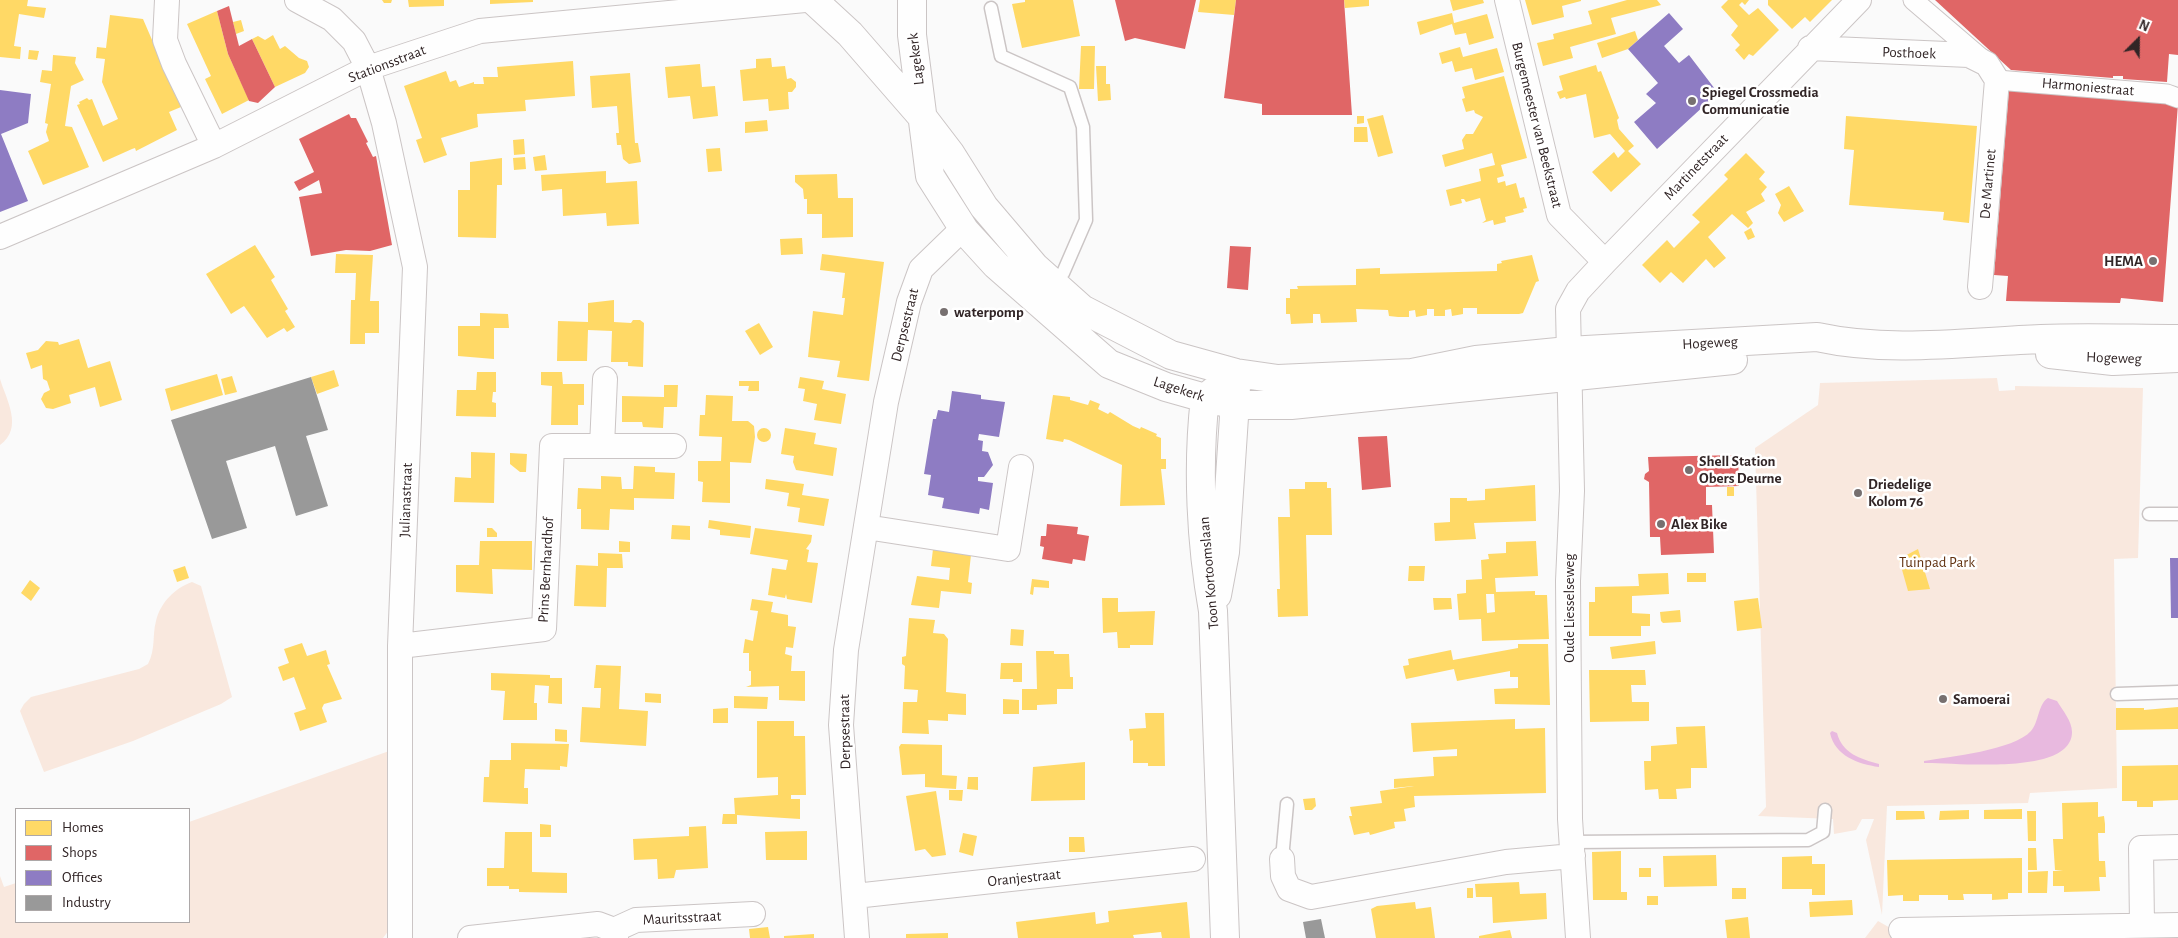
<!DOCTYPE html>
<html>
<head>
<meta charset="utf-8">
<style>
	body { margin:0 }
	#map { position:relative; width:2178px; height:938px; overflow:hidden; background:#fafafa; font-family:"Alegreya Sans",sans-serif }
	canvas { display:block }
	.legend { position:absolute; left:15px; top:808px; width:175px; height:115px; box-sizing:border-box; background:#fff; border:1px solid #ada8a8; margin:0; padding:6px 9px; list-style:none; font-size:15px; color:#312526 }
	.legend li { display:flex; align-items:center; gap:10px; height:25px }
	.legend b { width:25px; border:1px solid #ada8a8 }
	.north { position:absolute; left:2113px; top:15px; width:50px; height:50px; -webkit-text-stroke:4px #fff; paint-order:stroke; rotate:23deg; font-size:14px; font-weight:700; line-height:20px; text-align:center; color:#312526 }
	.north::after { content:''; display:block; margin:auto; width:18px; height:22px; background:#312526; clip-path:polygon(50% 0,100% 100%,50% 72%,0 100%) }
</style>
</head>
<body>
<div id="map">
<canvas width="2178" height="938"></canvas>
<ul class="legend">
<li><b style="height:14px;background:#ffd966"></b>Homes</li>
<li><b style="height:14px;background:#e06666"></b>Shops</li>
<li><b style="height:14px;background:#8e7cc3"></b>Offices</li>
<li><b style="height:14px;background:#999"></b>Industry</li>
</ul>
<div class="north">N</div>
</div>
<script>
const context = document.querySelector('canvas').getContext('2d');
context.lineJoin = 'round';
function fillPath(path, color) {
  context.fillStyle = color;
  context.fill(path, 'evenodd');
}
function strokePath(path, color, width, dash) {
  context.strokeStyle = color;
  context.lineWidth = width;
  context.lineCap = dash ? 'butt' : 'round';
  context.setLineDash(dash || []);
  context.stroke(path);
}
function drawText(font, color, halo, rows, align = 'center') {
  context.font = font + ' "Alegreya Sans",sans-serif';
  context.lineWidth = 5;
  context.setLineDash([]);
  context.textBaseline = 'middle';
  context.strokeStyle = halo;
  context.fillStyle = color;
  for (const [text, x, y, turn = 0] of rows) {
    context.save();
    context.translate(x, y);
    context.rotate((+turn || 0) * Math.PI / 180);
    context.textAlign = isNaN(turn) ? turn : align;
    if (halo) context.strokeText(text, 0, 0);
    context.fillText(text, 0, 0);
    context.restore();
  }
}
fillPath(new Path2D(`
	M1997 378 1999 391 2015 390V386L2143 388 2138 558 2114 559 2117 788 2030 793 2028 803 1887 806 1882 915 1866 840 1874 819H1862L1856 830 1834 834 1833 819 1758 816 1766 807 1755 448 1818 405 1820 383Z
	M0 379C6 399 24 428 0 445Z
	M192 582 201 586 232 697 221 704 133 741 44 772 20 711 24 704 31 697 139 669 148 664C156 648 152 636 156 621 160 603 175 588 192 582Z
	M392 750 389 930 383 938H0V876L4 887 16 883V922H189V822Z
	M1878 921 1908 938H1865Z`), '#f9e8de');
fillPath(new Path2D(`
	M2048 698 2057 701C2063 711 2072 721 2072 732 2072 777 1952 762 1924 763V761C1949 757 2014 750 2031 731 2039 722 2038 704 2048 698Z
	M1832 731 1837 733C1842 753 1860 759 1879 764V767C1858 764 1835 756 1830 733Z`), '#e8b9df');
fillPath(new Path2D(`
	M0 0H28L27 6 46 8 44 18 19 14 14 46 21 47 20 59 0 57Z
	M382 0H392L391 3H384Z
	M408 0H444V6L409 7Z
	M490 0H533V2L490 4Z
	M1025 0H1073L1080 36 1022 48 1012 4 1025 2Z
	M1200 0H1236L1234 15 1198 12Z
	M1344 0H1369V6L1345 8Z
	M1450 0H1483L1484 3 1453 11Z
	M1525 0H1581V1L1562 6 1564 17 1532 25Z
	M1627 0H1657L1661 5 1611 18 1616 34 1570 47 1573 58 1543 66 1537 43 1554 39 1553 34 1592 24 1588 11Z
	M1728 0H1749L1745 5 1742 2 1739 5 1749 15 1758 8 1779 30 1753 56 1749 54 1744 60 1735 50 1740 45 1731 35 1738 26 1721 7Z
	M1768 0H1832L1810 22 1805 17 1792 29 1768 5Z
	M217 11 228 54 249 100 222 114 205 79 211 76 187 24Z
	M1452 13 1454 23 1487 14 1494 38 1469 45 1466 33 1455 35 1452 24 1420 35 1417 22Z
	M110 15 143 19 181 107 169 112 177 130 136 151 135 148 132 149 103 162 77 105 80 104 79 102 87 98 89 100 92 99 103 126 118 119 102 82 105 59 96 58 97 47 106 48Z
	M241 20 244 31 236 34 233 22Z
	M1635 31 1638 40 1628 49 1602 58 1597 43Z
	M273 35 280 49 285 46 299 58 307 61 309 67 305 73 275 87 252 39 258 36 265 40Z
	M1081 46H1095L1094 89H1079Z
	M1460 47 1463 57 1497 48 1504 72 1475 80 1472 68 1455 72 1452 61 1442 64 1439 53Z
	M29 50 39 51 37 60 28 59Z
	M53 55 76 57 75 63 84 80 71 86 65 126 72 127 89 167 43 185 28 151 49 141 46 132 48 124 45 123 51 84 40 82 42 70 52 71Z
	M771 58 772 67 785 66 787 79 791 78 796 82V87L792 92H788L789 109 769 111 768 99 743 101 740 70 756 68V59Z
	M573 61 575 96 525 100 526 111 477 114 478 127 441 138 447 155 424 163 416 140 422 138 404 86 446 71 450 82 456 80 459 87 474 82V84H484L483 77H498L497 67Z
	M700 64 702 87 715 86 718 116 693 119 690 96 668 98 665 67Z
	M1596 65 1598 72 1601 71 1619 118 1617 120 1619 129 1634 146 1628 151 1641 164 1611 192 1592 172 1614 152 1618 158 1625 151 1610 134 1594 138 1586 94 1566 99 1565 97 1560 99 1557 92 1563 90 1559 76Z
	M1096 66H1106V84H1110L1111 100 1098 101Z
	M630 73 635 143H638L641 162 629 164 623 159 621 145H617L616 133H619L617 106 592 108 590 76Z
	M1504 76 1527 158 1501 165 1504 176 1497 178 1498 183 1505 181 1506 186 1516 183 1520 198 1524 197 1527 208 1523 209 1524 212 1505 217 1506 222 1494 225 1493 220 1482 223 1486 220 1480 198 1466 202 1464 199H1461L1462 203 1450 206 1446 190 1481 181 1479 169 1495 165 1492 153 1445 167 1442 155 1464 149 1462 140 1466 134H1473L1483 117 1475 113 1474 110 1466 112 1462 99 1465 98 1462 87Z
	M1383 115 1393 153 1378 157 1367 119Z
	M1357 116H1364V123L1357 124Z
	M1846 116 1977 126 1969 223 1943 220 1944 212 1849 205 1854 150 1844 149Z
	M767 120 768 131 745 133V122Z
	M1354 127H1367L1368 142H1354Z
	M524 139 525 154 514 155 513 140Z
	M720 148 722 171 708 172 706 149Z
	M1746 153 1765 172 1759 179 1767 187 1761 194 1765 201 1746 212 1753 223 1748 228 1732 214 1708 237 1726 258 1714 268 1706 259 1683 283 1671 272 1660 283 1642 265 1667 240 1674 248 1700 222 1692 215 1728 179 1724 175Z
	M545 155 547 170 535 171 533 157Z
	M525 157 526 169 514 170 513 158Z
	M502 158V185H497L496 238 458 237V190H470V162Z
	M606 171V183L637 181 639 224 607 226 606 213 563 216 562 189 542 191 541 175Z
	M837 174 838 198H853V237L822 238V214H807V199H804L803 189 795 182V175Z
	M1789 186 1804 211 1784 222 1778 213 1781 205 1775 194Z
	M1751 228 1755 237 1748 240 1744 232Z
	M802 238 803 254 781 255 780 239Z
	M255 245 275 277 271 280 288 309 285 311 295 327 287 332 284 328 267 338 244 306 231 314 206 274Z
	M336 254 373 255 370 301H379V333H365V344H350L351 300H355L356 273H335Z
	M822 254 884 262 869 381 837 377 840 361 808 357 813 311 843 315 845 298H842L845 273 820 270Z
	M1532 255 1539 281 1536 282 1523 313 1519 314H1477V308H1463V314L1452 316 1451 309 1445 310V316H1434V309H1427V315L1416 317 1415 310 1409 311V317H1398L1389 316 1388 310 1356 309 1357 322 1321 323 1320 314H1313V323L1291 324 1290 314H1286V298H1290V289H1298L1297 286 1356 285V269L1380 268V274L1497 271V264L1502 263 1501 261Z
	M614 300V322L631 323 633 320H640L644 323 643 367 628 366V362H611L612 331 588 330 587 361H557L558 321 588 322V303Z
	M480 313 508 314 509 328H494V359L458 356V326H480Z
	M759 323 773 347 760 355 745 331Z
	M79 339 88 368 110 361 122 400 100 407 95 387 69 395 71 403 53 409 46 408 41 399 44 393 50 390 47 381 43 379 42 365 31 369 26 353 38 350 46 341 58 342 59 345Z
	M334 370 339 386 317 394 311 377Z
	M477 372H496V392H493L492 402 496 403V417L456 416 457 390H476Z
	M541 372H562L563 384H584V405H578V425H551L552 386 541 385Z
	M217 374 223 395 171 411 165 389Z
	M232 376 237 392 225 395 221 379Z
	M800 377 824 381 822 389 846 394 841 424 814 420 817 404 803 401 805 389 798 388Z
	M739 381H759V391H748L749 386H739Z
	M664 385H678L677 407H664L663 428 643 427 642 422H622V396L664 397Z
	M706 395 733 396 732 421H748L754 426 755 437 751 463 730 462V503L702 502 703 482 698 481V461H721L722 437 699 436 700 415H705Z
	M1053 395 1070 397V400L1088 405 1090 400 1100 404 1098 409 1108 414 1110 412 1133 426 1140 429 1141 427 1157 434 1156 436 1161 438V459H1166V469H1161L1165 505 1120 506 1122 465 1069 440 1064 439 1063 442 1046 439Z
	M757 435a7 7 0 1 1 14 0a7 7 0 1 1-14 0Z
	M785 428 816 433 814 444 837 448 833 476 796 470 793 462 794 456 781 454Z
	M471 452 495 453 494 503 454 502 455 477 471 478Z
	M510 453 527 454 526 472H520L510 464Z
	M634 466 655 467V472L675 473 674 499 634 498V510L610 509 609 530 581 529V509H577L578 488 601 489V476L621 477 622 489H633Z
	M766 479 804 484 802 495 829 499 824 526 798 522 800 508 787 506 789 493 765 489Z
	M1305 482H1327V488H1331L1332 535H1306L1308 616 1278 617 1277 589H1280L1278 517H1290L1289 489H1305Z
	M1535 485 1536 521 1474 523 1476 539 1435 541 1434 523 1450 522V498H1467V501L1485 500V489Z
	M1727 487H1734V496H1727Z
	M709 520 751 526 750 538 720 535V530L708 528Z
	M672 525 690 526V540L671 539Z
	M487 528H492L497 533V537H487Z
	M755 528 812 535 811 542 806 549 809 550 807 562 818 563 812 603 787 599 786 594 785 598 768 595 772 568 786 570 788 560 750 554Z
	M480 541H532V570L492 569 493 594 456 592V565H479Z
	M619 541 630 542V552H619Z
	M1536 541 1538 576 1495 578 1496 592 1535 591V595H1547L1549 639 1482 641 1481 619 1459 620 1457 594 1466 593V580L1482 579 1481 560 1489 559 1488 554 1506 553V542ZM1486 594H1494L1495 612 1487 613Z
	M933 549 971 555 968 582 972 583 971 594 941 591 939 608 911 605 917 576 949 580 950 568 931 566Z
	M1918 549 1930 589 1908 591 1899 559Z
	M598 553 622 554 623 568H607L606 607 574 606 576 565 598 566Z
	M185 566 189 578 177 582 173 570Z
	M1409 566H1425L1424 581H1408Z
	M1668 573 1669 594 1632 596V613L1650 614V626H1641V636H1589V602H1595V587L1639 586 1638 574Z
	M1687 573H1706V582H1687Z
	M1032 579 1049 581V588L1034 587 1033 595 1030 594Z
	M30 580 40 588 31 601 21 593Z
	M1102 598H1118V612L1155 611 1153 645H1130V648H1118L1117 632 1103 633Z
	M1433 598H1451L1452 609 1434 610Z
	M1758 598 1762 628 1737 631 1734 601Z
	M752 599 773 602 771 612 788 615V626L796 627 793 648 786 647 785 654 792 656 791 671H805V701L779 700V686L746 687 751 685V671H749V653H743L745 639 753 641 758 611 750 610Z
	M1680 610 1681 622 1663 623 1661 621 1660 612Z
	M909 618 935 620 933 633 944 634 948 639 946 692 966 694V715L948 714V721L928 720 929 734 902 733 903 702H917L918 690 904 689 905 666 902 664V657L906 656Z
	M1011 629 1024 630 1023 646 1010 645Z
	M1655 641 1656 654 1612 659 1610 647Z
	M302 643 307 656 326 650 330 664 327 665 342 699 324 704 322 708 327 722 300 731 294 713 306 709 294 677 283 681 278 667 289 663 284 649Z
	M1518 644H1548L1550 705 1495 704 1494 689 1518 688V677H1510V671L1457 681 1454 669 1406 679 1403 666 1409 665 1408 659 1451 650 1453 660 1518 648Z
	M1036 651H1054V654H1069L1070 677H1073V689H1057V704L1037 705V710H1022V689H1037Z
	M1001 663H1022V682H1013V679H1000Z
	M596 665 621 666 619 709 648 711 646 746 580 742 582 707 600 708 601 688H594Z
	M1589 670H1645L1646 685H1631L1632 702H1649V721L1590 722Z
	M491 673 550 675V678H562V704L548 703 549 686 535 685 534 703H537V720H503L505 691 491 690Z
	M645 693 661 694V703L645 702Z
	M734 696 768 697 767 709 734 708Z
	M1003 699 1019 700V714H1003Z
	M2178 707V729L2116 730V708H2144V710Z
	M728 708V723H713V709Z
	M1145 713H1164L1165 766H1148V763H1133V740L1130 741 1129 729 1146 728Z
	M1515 719V729L1545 728 1546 793 1414 796 1415 807 1404 809 1406 821 1394 822 1395 828 1370 835 1369 832 1354 835 1349 816H1352L1350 807 1382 803 1380 791 1414 786 1394 788V779L1434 776 1433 757 1457 756V749L1413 752 1411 723Z
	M757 721H794V736H805L806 795H791V799H800V819L737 815V824H722L723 814H735L734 798 778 795V777L757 778Z
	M1705 726 1707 768H1691V788L1676 789 1677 799H1659L1658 789 1645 790 1644 761H1651V746L1677 744 1676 727Z
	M555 729 567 730V742L555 741Z
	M511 743 569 744 567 767 560 766V770L525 769 524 788H528V804L483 802 484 777H489L490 760H511Z
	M901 744 942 745V775L957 776 956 789 925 787V774L902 775 899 747Z
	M1085 762V800L1031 801 1033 767Z
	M2178 765V800L2153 801V807H2137V801H2122V766Z
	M968 777H978V790L967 789Z
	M949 790H963L962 801 949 800Z
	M936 791 946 855 932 857 925 849 915 851 906 796Z
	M1315 798 1316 806 1312 810H1305L1303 799Z
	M2098 802V817L2104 816 2105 824V833H2098L2099 861H2105L2106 877H2099L2100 891 2064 892V886H2053V871H2063L2055 870 2053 839H2063L2062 803Z
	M2022 809V819H1984V810Z
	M1969 810V819L1939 820 1940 811Z
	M1896 811H1924L1925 819 1896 820Z
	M2027 811H2036V841H2028Z
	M540 824 551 825V837H540Z
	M706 826 708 868 676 870 674 878 658 879 657 859 634 860 633 839 689 836V827Z
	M807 831V860H766L765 832Z
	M505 832H532V872L567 873V893L519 892V889H509V886H487V868H504Z
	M963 833 977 836 973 856 959 852Z
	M1069 837H1084L1085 852H1069Z
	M2028 848H2036L2037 870H2028Z
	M1621 851V892H1627V900H1593L1592 852Z
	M1716 855 1717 886 1664 887 1663 856Z
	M1812 856V864H1825V895H1812V889H1782V857Z
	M2022 858V893H2008V899L1992 900V894H1963L1964 900H1948V895H1919V901H1903V895L1888 896 1887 860Z
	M1639 868H1651V877H1639Z
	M2048 871 2047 893H2028V872Z
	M1519 882 1520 894 1546 893 1547 919 1493 923 1492 897H1476L1475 884Z
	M1467 888H1473V898H1467Z
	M1732 888H1746V899H1732Z
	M1647 896H1658V905H1647Z
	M1852 900 1853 915 1810 917 1809 902Z
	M1187 902 1190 938H1162L1161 932 1133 935 1134 938H1018L1016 922 1095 912 1096 924 1109 922 1108 911Z
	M1415 902 1416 909 1431 907 1435 938H1376L1371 909 1377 906Z
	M1748 917 1750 938H1727L1725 920Z
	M768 927 770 938H750L749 929Z
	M1510 930 1512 938H1479V936Z
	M948 933V938H906V934Z
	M814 934V938H784V936Z`), '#ffd966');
fillPath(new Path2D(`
	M1115 0H1196L1185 49 1135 38 1125 41Z
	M1236 0H1344L1352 115H1262V104L1224 98Z
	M1935 0H2178V55L2169 54 2167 82 2123 79V76H2113V78L2011 70Z
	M229 6 239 46 252 39 275 87 258 103 249 101 228 54 217 11Z
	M2009 89 2178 104 2163 302 2121 298 2120 303 2006 301 2008 276 1994 275Z
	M349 114 351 118H356L368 142 366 143 373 157 376 156 392 245 370 251 346 250 311 256 299 197 322 193 319 180 299 191 294 182 314 172 299 139Z
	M1230 246 1251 247 1248 290 1227 288Z
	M1387 436 1391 487 1362 490 1358 437Z
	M1738 455 1739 486 1706 487V505H1712L1714 553 1661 555 1660 537H1650L1649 482 1644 479 1645 474 1649 471 1648 457Z
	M1047 524 1078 527 1077 534 1089 536 1085 561 1073 559 1072 564 1042 559 1044 547 1040 546 1041 536H1046Z`), '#e06666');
fillPath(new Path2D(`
	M1669 13 1683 29 1664 46 1679 63 1689 55 1718 93 1657 149 1634 122 1656 103 1646 94 1658 83 1628 49Z
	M0 90 31 94 28 123 1 134 28 201 0 212Z
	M952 391 981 395V399L1005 402 999 437 979 434 978 440 983 441 982 451 988 452 993 465 984 477H978V481L993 483 989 510 980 508 979 514 942 508 944 498 928 495 931 475 924 474 933 419H936L938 410 949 412Z
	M2170 558H2178V618H2171Z`), '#8e7cc3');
fillPath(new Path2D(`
	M311 377 328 430 306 436 328 506 296 516 275 446 226 461 247 528 212 539 171 420Z
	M1321 919 1325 938H1306L1303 922Z`), '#999');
const service = new Path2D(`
	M991 8 1001 56 1070 87 1083 127 1086 220 1063 273 1054 285
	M2149 514H2178
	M2117 694 2178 692
	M1572 842 1808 840 1823 832 1825 810
	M1282 859 1287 804`);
const pedestrian = new Path2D(`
	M1913 0 1982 59
	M1997 80 2167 94 2178 98`);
const minor = new Path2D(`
	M167 0 165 40 174 64 214 146
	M297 0 332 19 354 41 368 68 384 123 415 267 400 646V938
	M1507 0 1559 215 1605 262
	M1810 48 1969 55 1987 64 1997 80 1980 287
	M0 237 214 146 368 68 480 31 805 0
	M602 446 605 379
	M866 527 1008 549 1021 467
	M400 646 544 629 552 446H674
	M1282 859 1283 876 1289 889 1311 897 1506 862 1573 856
	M855 896 1193 859
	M2142 925 2141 848 2178 847
	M614 930 636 920 753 914
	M1901 930 2178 925
	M470 938 598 924 614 930 616 938
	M857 938 841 725 846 650 886 402 909 302 921 269 954 237 965 231
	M1578 938 1570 819 1568 581 1572 491 1568 309 1578 291 1605 262 1859 0`);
const tertiary = new Path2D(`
	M813 0 850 34 924 119 950 153 984 207 1035 267 1082 309 1171 355 1236 373 1278 379 1412 373 1476 360 1568 351 1817 337C1890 353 1966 342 2041 339 2086 337 2132 339 2178 339
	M912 0V35L930 176 965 231 996 265 1109 364 1166 387 1205 398 1237 405H1291L1733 360
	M2050 354 2113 361 2178 358
	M1219 387 1205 398C1197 467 1201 544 1213 611L1225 938
	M1217 595 1225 552 1236 387`);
strokePath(service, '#cbc5c5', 15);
strokePath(pedestrian, '#cbc5c5', 21);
strokePath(minor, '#cbc5c5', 26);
strokePath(tertiary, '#cbc5c5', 30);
strokePath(service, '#fefefe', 12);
strokePath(pedestrian, '#fefefe', 19);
strokePath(minor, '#fefefe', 24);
strokePath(tertiary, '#fefefe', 28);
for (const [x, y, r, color] of [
	[1692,101,5,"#777070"],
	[2153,261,5,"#777070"],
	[944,312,5,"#777070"],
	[1689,470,5,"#777070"],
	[1858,493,5,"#777070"],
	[1661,524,5,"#777070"],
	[1943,699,5,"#777070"]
]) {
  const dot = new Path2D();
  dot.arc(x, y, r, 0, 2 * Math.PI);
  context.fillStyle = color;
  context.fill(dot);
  strokePath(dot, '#fff', 2);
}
drawText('15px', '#312526', '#fff', [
	["Posthoek",1909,53,2],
	["Lagekerk",916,59,-97],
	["Stationsstraat",387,64,-21],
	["Harmoniestraat",2088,87,5],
	["Burgemeester van Beekstraat",1537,125,76],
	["Martinetstraat",1696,167,-46],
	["De Martinet",1988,184,-85],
	["Derpsestraat",905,325,-76],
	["Hogeweg",1710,343,-3],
	["Hogeweg",2114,358,2],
	["Lagekerk",1179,389,18],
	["Julianastraat",406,500,-88],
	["Prins Bernhardhof",546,570,-87],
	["Toon Kortoomslaan",1209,573,-95],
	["Oude Liesselseweg",1569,608,-90],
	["Derpsestraat",845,732,-91],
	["Oranjestraat",1024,878,-6],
	["Mauritsstraat",682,918,-3]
]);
drawText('bold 15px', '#312526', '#fff', [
	["Spiegel Crossmedia",1702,92],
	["Communicatie",1702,109],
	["HEMA",2143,261,"right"],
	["waterpomp",954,312],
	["Shell Station",1699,461],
	["Obers Deurne",1699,478],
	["Driedelige",1868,484],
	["Kolom 76",1868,501],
	["Alex Bike",1671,524],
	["Samoerai",1953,699]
], 'left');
drawText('15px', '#623312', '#fff', [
	["Tuinpad Park",1937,562]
]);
</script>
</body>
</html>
